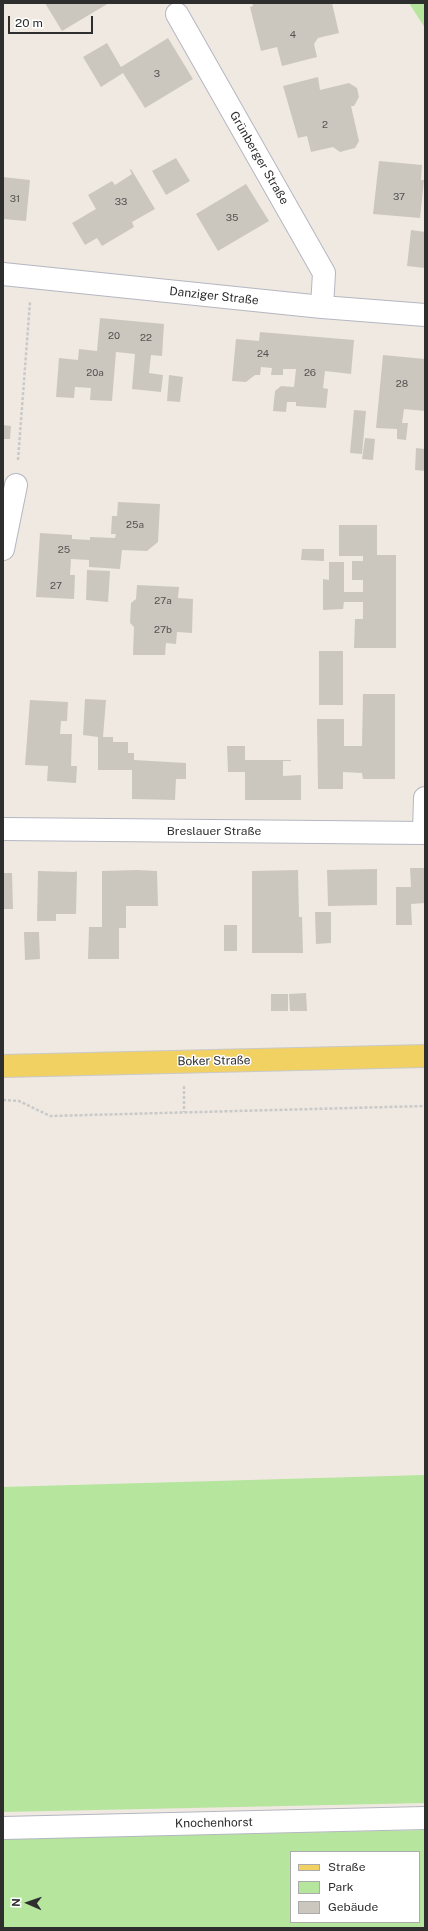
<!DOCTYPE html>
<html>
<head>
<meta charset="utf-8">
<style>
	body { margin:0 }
	#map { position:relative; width:428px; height:1931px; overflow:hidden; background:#efe9e1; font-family:"Public Sans",sans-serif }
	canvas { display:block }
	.frame { position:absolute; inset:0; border:4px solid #2e2e2e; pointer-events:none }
	.legend { position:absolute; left:290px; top:1851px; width:130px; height:72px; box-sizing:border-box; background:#fff; border:1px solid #ababab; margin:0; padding:5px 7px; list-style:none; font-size:12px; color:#2e2e2e }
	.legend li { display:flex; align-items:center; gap:8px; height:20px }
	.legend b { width:20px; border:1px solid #ababab }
	.north { position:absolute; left:8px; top:1883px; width:40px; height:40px; -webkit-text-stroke:3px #fff; paint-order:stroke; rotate:272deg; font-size:11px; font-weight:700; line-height:16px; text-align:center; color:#2e2e2e }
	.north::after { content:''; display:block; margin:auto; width:14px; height:18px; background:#2e2e2e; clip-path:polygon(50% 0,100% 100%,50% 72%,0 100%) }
	.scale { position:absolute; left:8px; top:16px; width:85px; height:18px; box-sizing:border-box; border:2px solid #2e2e2e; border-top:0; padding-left:5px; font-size:12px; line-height:14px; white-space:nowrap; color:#2e2e2e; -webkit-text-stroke:3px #fff; paint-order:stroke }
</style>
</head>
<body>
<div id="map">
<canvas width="428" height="1931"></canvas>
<div class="frame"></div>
<ul class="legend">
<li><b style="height:5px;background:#f2d163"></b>Straße</li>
<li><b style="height:11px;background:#b6e59e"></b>Park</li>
<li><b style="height:11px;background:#cbc7bf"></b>Gebäude</li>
</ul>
<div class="north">N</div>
<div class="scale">20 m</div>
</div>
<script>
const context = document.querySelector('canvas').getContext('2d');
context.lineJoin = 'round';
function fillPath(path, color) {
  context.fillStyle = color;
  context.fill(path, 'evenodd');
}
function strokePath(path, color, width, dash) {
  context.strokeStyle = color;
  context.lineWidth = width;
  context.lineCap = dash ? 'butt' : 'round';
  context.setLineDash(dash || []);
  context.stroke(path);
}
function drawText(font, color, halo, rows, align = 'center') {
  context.font = font + ' "Public Sans",sans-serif';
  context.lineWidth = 3;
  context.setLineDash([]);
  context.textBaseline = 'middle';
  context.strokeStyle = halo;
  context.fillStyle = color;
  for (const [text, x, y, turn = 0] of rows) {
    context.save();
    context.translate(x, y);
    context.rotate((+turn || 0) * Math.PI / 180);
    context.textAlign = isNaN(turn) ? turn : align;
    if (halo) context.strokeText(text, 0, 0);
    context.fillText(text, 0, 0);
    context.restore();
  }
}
fillPath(new Path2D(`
	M409 3H425V28Z
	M425 1475V1803L3 1812V1487Z
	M425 1830V1928H3V1839ZM291 1852H419V1922H291Z`), '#b6e59e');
fillPath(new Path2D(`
	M45 3H109L62 31Z
	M252 3H332L339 33 318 38 314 44 317 57 282 66 277 47 261 51 250 7 253 6Z
	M168 38 193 79 145 108 123 73 101 87 83 57 107 43 121 67Z
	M318 77 320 90 349 83 357 88 359 97 354 106H351L359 141 355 148 340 152 333 147 311 152 307 136 298 138 283 86Z
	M176 158 190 181 166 195 152 171Z
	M379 161 422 165 421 180H424L420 218 373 214Z
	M131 169 155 209 132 222 134 227 102 246 97 238 85 245 72 223 96 209 88 195 112 181 115 185 132 174 130 170Z
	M3 177 30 180 26 221 3 219Z
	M246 184 269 221 218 251 196 214Z
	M411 230 425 232V268L407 266Z
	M100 318 164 324 162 356 151 355 149 373 163 375 161 392 132 389 135 354 116 352 112 401 90 400 91 388 75 387 74 398 56 397 59 358 78 360 79 349 97 351Z
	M260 332 354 340 351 374 325 371 323 388 328 389 326 408 296 406V402H287L286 412 273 411 275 391 281 386 294 387 296 369H283V375H271L272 368 261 367 260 375H255L246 382 232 381 236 339 259 341Z
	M383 355 425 359V411L404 409 402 423H408L406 440 397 439V429L376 428Z
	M169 375 183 377 180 402 167 401Z
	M354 410 366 411 362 454 350 453Z
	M3 425 11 426 10 439H3Z
	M365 438 375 439 373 460 362 459Z
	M416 448 425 449V471L415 470Z
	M118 502 160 504 158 542 147 551 122 550 120 569 89 567V560L71 559 70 575H75L74 599 36 597 40 533 72 535V539L90 540V537L115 538 116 534H111L112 516H117Z
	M339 525H377V555H396V648H354L355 619H363V602H344L343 609 323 610V579L329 580V562H344V592H363V580H352V561H363V556H339Z
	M302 549H324V561L301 560Z
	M87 570 110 571 108 602 86 600Z
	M137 585 179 587 178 598 193 599 192 633 177 632 176 644 166 643 165 655H133L134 627 130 623 131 603 136 599Z
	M319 651H343V705H319Z
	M363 694H395V779H363L362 773 343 772V789H318L317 719H344V746H362Z
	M85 699 106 700 103 737H113V742H128V753H134V760L186 763V779H176L175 800 132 799V770H98V737L83 735Z
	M30 700 68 702 67 721H61L60 734H72L71 766H77L76 783 47 781 48 766 25 765Z
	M227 746H245V760H291V761H283V776L301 775V800H245V772H228Z
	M410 868H425V903L411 904 412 925H396V887H411Z
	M377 869V905L328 906 327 870Z
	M137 870 157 871 158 906H126V928H119V959H88L89 927H102V871Z
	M298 870 299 917H302L303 953H252V871Z
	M38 871 75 872 77 871 76 914H56V921H37Z
	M3 873H12L13 909H3Z
	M315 912H331V943L316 944Z
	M224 925H237V951H224Z
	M24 932H39L40 959 25 960Z
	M306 993 307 1011H290L289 994Z
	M271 994H288V1011H271Z`), '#cbc7bf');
const minor = new Path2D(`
	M177 14 324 273 322 307
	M3 274 322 307 425 315
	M3 549 16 485
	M3 829 425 833
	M424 833 425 798
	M3 1828 425 1818`);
const major = new Path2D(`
	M3 1066 425 1056`);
strokePath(minor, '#b4b7c1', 24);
strokePath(major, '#c9c9c9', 24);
strokePath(new Path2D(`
	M18 460 30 302
	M184 1086V1112
	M3 1100 19 1101 50 1116 425 1106`), '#c9c9c9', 2.5, [3, 2]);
strokePath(minor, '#fff', 22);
strokePath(major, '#f2d163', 22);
drawText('10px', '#555452', null, [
	["4",293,35],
	["3",157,74],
	["2",325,125],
	["37",399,197],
	["31",15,199],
	["33",121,202],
	["35",232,218],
	["20",114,336],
	["22",146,338],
	["24",263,354],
	["20a",95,373],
	["26",310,373],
	["28",402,384],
	["25a",135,525],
	["25",64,550],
	["27",56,586],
	["27a",163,601],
	["27b",163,630]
]);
drawText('12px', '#2e2e2e', '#fff', [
	["Grünberger Straße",259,158,60],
	["Danziger Straße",214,296,6],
	["Breslauer Straße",214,831],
	["Boker Straße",214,1061,-1],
	["Knochenhorst",214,1823,-1]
]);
</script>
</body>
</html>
